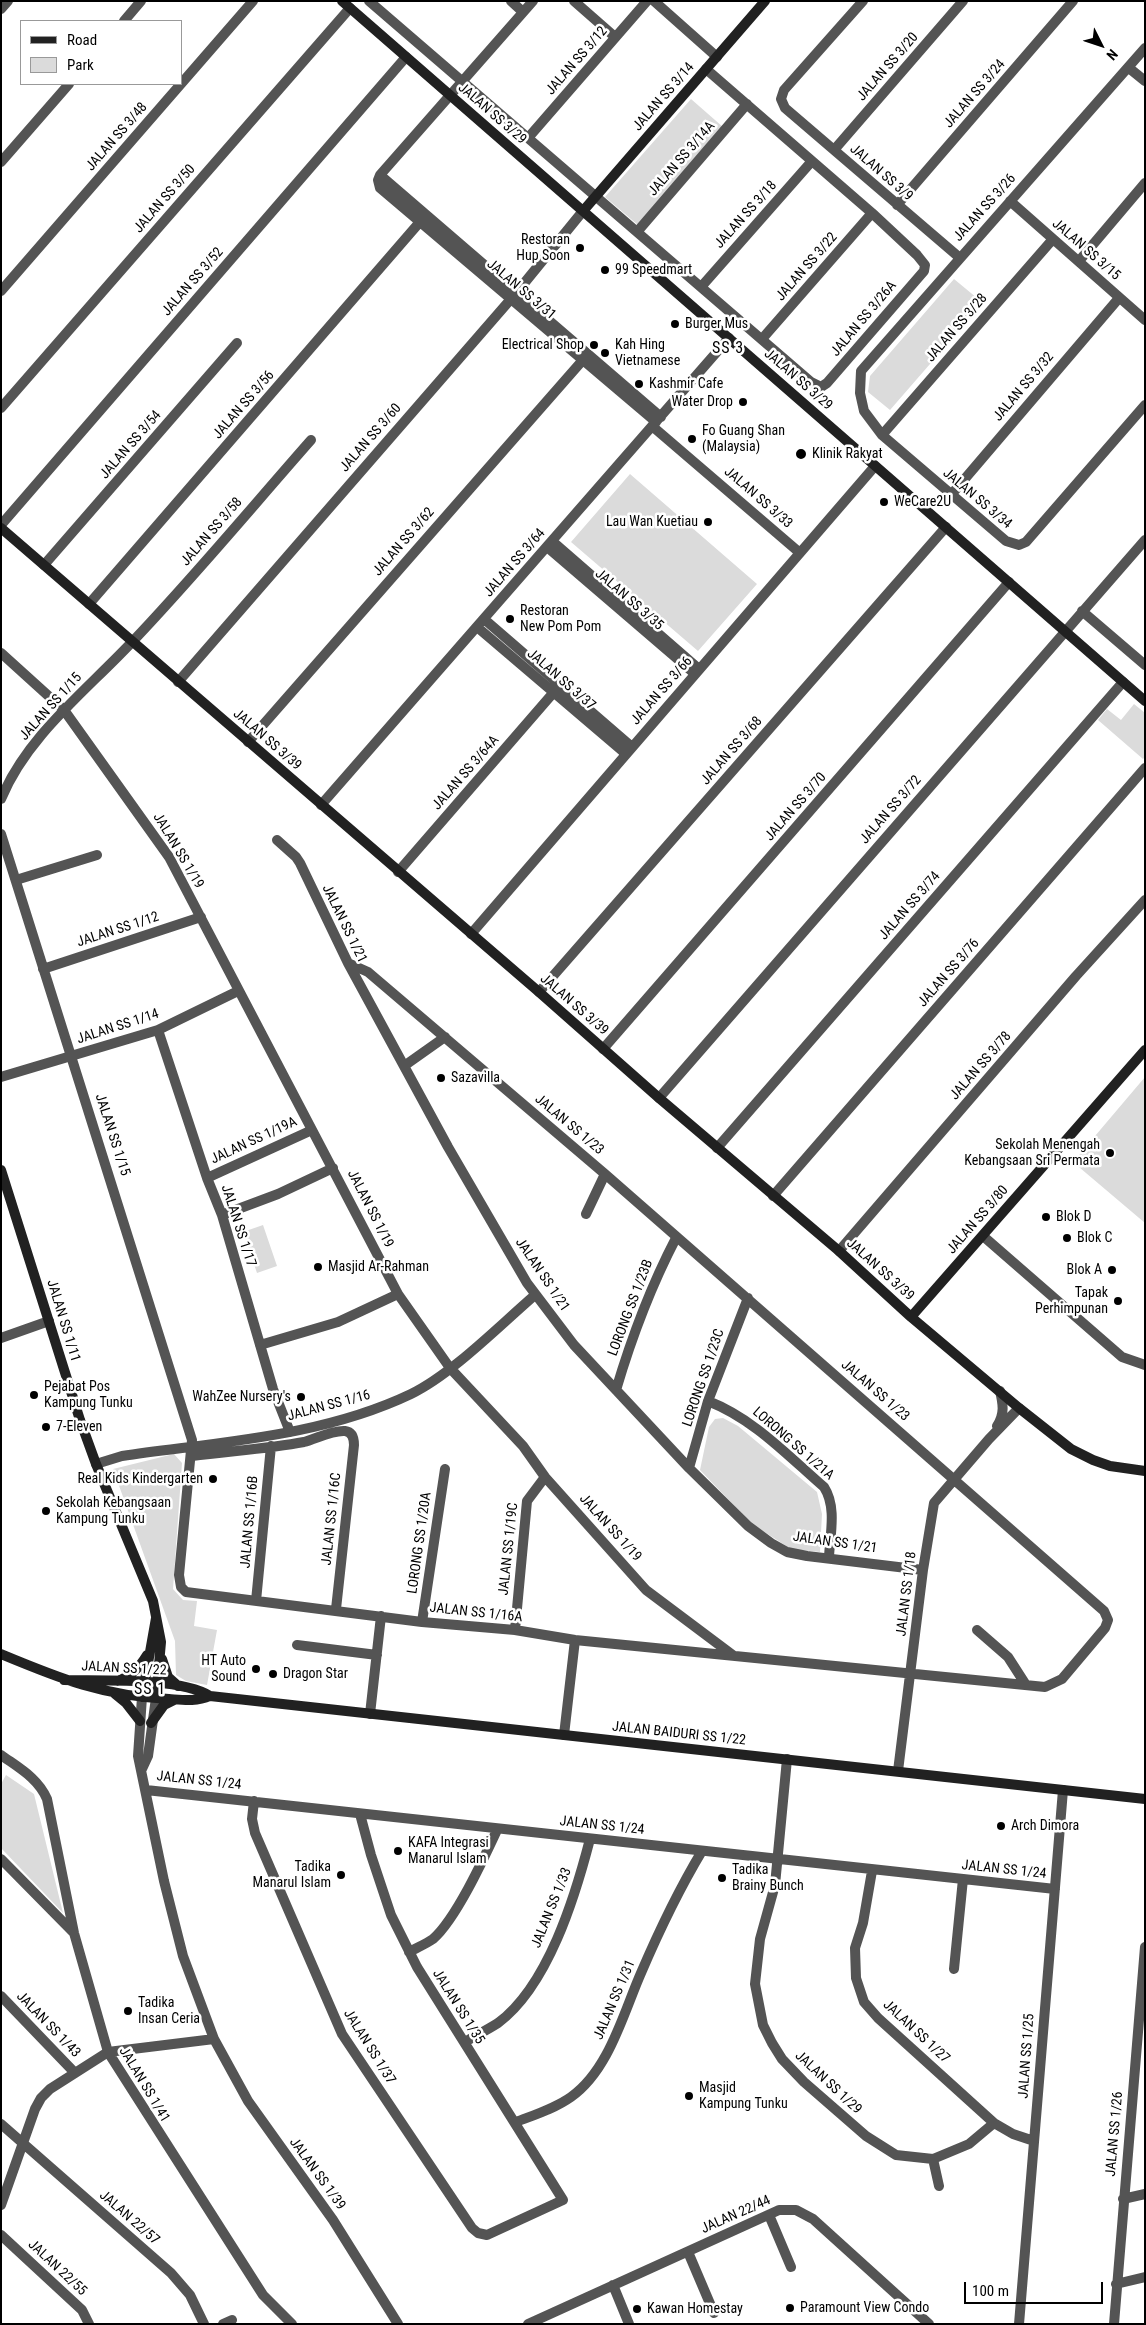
<!DOCTYPE html>
<html>
<head>
<meta charset="utf-8">
<style>
	body { margin:0 }
	#map { position:relative; width:1146px; height:2325px; overflow:hidden; background:#fff; font-family:"Roboto Condensed",sans-serif }
	canvas { display:block }
	.frame { position:absolute; inset:0; border:2px solid #000; pointer-events:none }
	.legend { position:absolute; left:20px; top:20px; width:162px; height:65px; box-sizing:border-box; background:#fff; border:1px solid #999; margin:0; padding:6px 9px; list-style:none; font-size:15px; color:#000 }
	.legend li { display:flex; align-items:center; gap:10px; height:25px }
	.legend b { width:25px; border:1px solid #999 }
	.north { position:absolute; left:1076px; top:20px; width:50px; height:50px; -webkit-text-stroke:4px #fff; paint-order:stroke; rotate:131deg; font-size:14px; font-weight:700; line-height:20px; text-align:center; color:#000 }
	.north::after { content:''; display:block; margin:auto; width:18px; height:22px; background:#000; clip-path:polygon(50% 0,100% 100%,50% 72%,0 100%) }
	.scale { position:absolute; left:964px; top:2282px; width:139px; height:22px; box-sizing:border-box; border:2px solid #000; border-top:0; padding-left:6px; font-size:15px; line-height:18px; white-space:nowrap; color:#000; -webkit-text-stroke:4px #fff; paint-order:stroke }
</style>
</head>
<body>
<div id="map">
<canvas width="1146" height="2325"></canvas>
<div class="frame"></div>
<ul class="legend">
<li><b style="height:6px;background:#212121"></b>Road</li>
<li><b style="height:14px;background:#dbdbdb"></b>Park</li>
</ul>
<div class="north">N</div>
<div class="scale">100 m</div>
</div>
<script>
const context = document.querySelector('canvas').getContext('2d');
context.lineJoin = 'round';
function fillPath(path, color) {
  context.fillStyle = color;
  context.fill(path, 'evenodd');
}
function strokePath(path, color, width, dash) {
  context.strokeStyle = color;
  context.lineWidth = width;
  context.lineCap = dash ? 'butt' : 'round';
  context.setLineDash(dash || []);
  context.stroke(path);
}
function drawText(font, color, halo, rows, align = 'center') {
  context.font = font + ' "Roboto Condensed",sans-serif';
  context.lineWidth = 5;
  context.setLineDash([]);
  context.textBaseline = 'middle';
  context.strokeStyle = halo;
  context.fillStyle = color;
  for (const [text, x, y, turn = 0] of rows) {
    context.save();
    context.translate(x, y);
    context.rotate((+turn || 0) * Math.PI / 180);
    context.textAlign = isNaN(turn) ? turn : align;
    if (halo) context.strokeText(text, 0, 0);
    context.fillText(text, 0, 0);
    context.restore();
  }
}
fillPath(new Path2D(`
	M691 99 723 127 638 225 605 197Z
	M954 279 983 303 890 410 868 392 870 376Z
	M630 474 757 584 698 651 571 542Z
	M1134 704 1145 713V757L1143 759 1098 720 1107 709 1121 720Z
	M1145 1077V1223L1073 1162Z
	M263 1225 277 1266 257 1273 243 1232Z
	M723 1418 738 1426 817 1492 822 1514 820 1552 791 1549 752 1524 700 1470 709 1427 715 1419Z
	M174 1454 182 1463 173 1589 183 1600 197 1601 194 1626 217 1630 207 1685 186 1681 176 1675 175 1641 113 1469Z
	M6 1775 34 1794 63 1913 1 1848V1784Z`), '#dbdbdb');
strokePath(new Path2D(`
	M369 1 811 382 821 387 827 383 924 271 925 265 917 255 872 213 706 69
	M511 1 523 12
	M533 1 380 175 378 180 380 188 656 422
	M574 1 615 37
	M654 1 717 57
	M863 1 784 90 781 99 785 108 960 258
	M1 9 8 1
	M124 21 141 1
	M1145 48 861 371 860 393 864 411 882 435 1006 541 1019 545 1026 542 1145 405
	M1129 68 1145 81
	M528 138 647 1
	M834 150 963 1
	M1 162 69 84
	M380 175 661 417
	M1010 201 1145 320
	M897 205 1073 1
	M637 232 747 104
	M1079 261 1145 183
	M701 287 812 161
	M1 291 253 1
	M762 339 872 213
	M1 408 350 8
	M652 426 800 553
	M882 435 1053 239
	M951 495 1119 298
	M1 525 406 57
	M552 541 699 669
	M547 547 695 674
	M44 565 237 343
	M89 604 419 223
	M1082 611 1145 665
	M484 619 632 747
	M477 627 626 754
	M1 653 64 710 169 857 398 1294 450 1368 523 1446 545 1477 646 1590 734 1656
	M178 682 517 292 583 211
	M248 742 582 361
	M1 799C27 736 86 691 132 642 194 577 252 507 311 440
	M321 805 729 338
	M1 834 192 1440 179 1575 181 1587 186 1592 422 1622 515 1630 575 1640 1045 1687 1062 1679 1105 1628 1108 1620 1104 1611 605 1174 368 972 348 963
	M277 840 296 857 300 863 348 963 448 1147 527 1283 574 1345 689 1468 748 1526 771 1543 787 1552 807 1556 923 1570
	M398 872 554 692
	M16 880 97 855
	M471 934 875 466
	M43 969 201 917
	M539 992 946 527
	M158 1030 207 1178 222 1215 273 1389 290 1432
	M603 1049 1009 582
	M404 1066 445 1037
	M1 1077 158 1030 238 991
	M659 1098 1145 540
	M717 1148 1123 682
	M207 1178 312 1130
	M773 1196 1145 768
	M586 1214 605 1174
	M222 1215 278 1194 333 1168
	M983 1236 1122 1357 1145 1365
	M839 1251 1076 976 1145 900
	M1 1338 49 1321
	M260 1345 338 1322 398 1294
	M616 1390C632 1336 650 1288 676 1238
	M708 1401C754 1419 787 1455 824 1487 837 1507 830 1535 829 1557
	M997 1426C1005 1414 1003 1404 1000 1391
	M192 1456C229 1451 267 1449 304 1442 316 1439 332 1430 345 1431 353 1432 354 1439 354 1445L336 1609
	M96 1464 122 1456C218 1442 321 1437 411 1394 452 1374 499 1326 535 1295
	M689 1468 708 1401 748 1298
	M256 1601 271 1446
	M422 1622 445 1469
	M515 1630 527 1501 545 1477
	M977 1630 1008 1657 1026 1685
	M297 1645 377 1655
	M142 1697 138 1756 164 1881 183 1956 214 2039 248 2101 333 2220 398 2324
	M370 1714 381 1616
	M564 1735 575 1640
	M1 1755C19 1768 38 1778 47 1799L74 1933 108 2052 263 2295 292 2324
	M787 1759 775 1885 760 1939 755 1984 763 2025 772 2043 782 2059 804 2082 866 2136 896 2155 933 2159 969 2144 994 2123
	M142 1769 148 1756 156 1698
	M898 1771 923 1570 934 1503 989 1439 1019 1408
	M146 1790 1055 1889
	M254 1801 252 1819 255 1833 342 2034 472 2228 478 2233 487 2235 563 2200 417 1967 391 1915 371 1855 360 1814
	M1 1859 74 1933
	M872 1871 863 1923 855 1948 856 1978 864 2002 878 2018 994 2123 1013 2134 1034 2141
	M409 1952C416 1948 426 1944 433 1939 456 1919 484 1858 497 1830
	M954 1969 963 1879
	M1 1996 75 2073
	M465 2042C475 2036 487 2030 498 2023 548 1986 575 1897 590 1839
	M516 2122C534 2115 554 2109 571 2097 609 2070 623 2014 641 1973 659 1931 678 1891 702 1851
	M1 2124 171 2273 190 2295 204 2324
	M933 2159 939 2186
	M1123 2199 1145 2194
	M1 2205 35 2109 41 2098 50 2089 108 2052 214 2039
	M769 2215 791 2267
	M1 2235 82 2310 89 2324
	M688 2252 714 2313
	M1116 2284 1145 2277
	M613 2285 629 2324
	M223 2324 232 2320
	M528 2324 779 2210H796L813 2219 929 2324
	M1019 2324 1063 1790
	M1114 2324 1145 1947`), '#545454', 10);
strokePath(new Path2D(`
	M342 1 1145 701
	M583 211 765 1
	M1 528 539 992 659 1098 839 1251 911 1317 1019 1408 1071 1449 1093 1460 1110 1466 1145 1471
	M1 1170 80 1420 96 1464 153 1601 161 1642 156 1698
	M911 1317 1145 1050
	M1 1654C61 1679 103 1696 169 1699 183 1700 196 1702 210 1696
	M162 1659 168 1677 178 1686
	M64 1680C102 1681 179 1677 210 1696L1145 1799
	M118 1681C132 1675 139 1668 147 1655
	M115 1694 126 1703 140 1721
	M142 1697 156 1618
	M151 1723 164 1705 174 1700`), '#212121', 10);
for (const [x, y, r, color] of [
	[580,248,5,"#000"],
	[605,270,5,"#000"],
	[675,324,5,"#000"],
	[594,345,5,"#000"],
	[605,353,5,"#000"],
	[639,384,5,"#000"],
	[743,402,5,"#000"],
	[692,439,5,"#000"],
	[801,454,6,"#000"],
	[884,502,5,"#000"],
	[708,522,5,"#000"],
	[510,619,5,"#000"],
	[441,1078,5,"#000"],
	[1110,1153,5,"#000"],
	[1046,1217,5,"#000"],
	[1067,1238,5,"#000"],
	[318,1267,5,"#000"],
	[1112,1270,5,"#000"],
	[1118,1301,5,"#000"],
	[34,1395,5,"#000"],
	[301,1397,5,"#000"],
	[46,1427,5,"#000"],
	[213,1479,5,"#000"],
	[46,1511,5,"#000"],
	[256,1669,5,"#000"],
	[273,1674,5,"#000"],
	[1001,1826,5,"#000"],
	[398,1851,5,"#000"],
	[341,1875,5,"#000"],
	[722,1878,5,"#000"],
	[128,2011,5,"#000"],
	[689,2096,5,"#000"],
	[790,2308,5,"#000"],
	[637,2309,5,"#000"]
]) {
  const dot = new Path2D();
  dot.arc(x, y, r, 0, 2 * Math.PI);
  context.fillStyle = color;
  context.fill(dot);
  strokePath(dot, '#fff', 2);
}
drawText('14px', '#000', '#fff', [
	["JALAN SS 3/12",577,61,-49],
	["JALAN SS 3/20",888,67,-49],
	["JALAN SS 3/24",975,94,-49],
	["JALAN SS 3/14",664,97,-49],
	["JALAN SS 3/29",492,114,41],
	["JALAN SS 3/48",117,137,-49],
	["JALAN SS 3/14A",682,159,-49],
	["JALAN SS 3/9",881,173,41],
	["JALAN SS 3/50",165,199,-49],
	["JALAN SS 3/26",985,208,-48],
	["JALAN SS 3/18",746,215,-48],
	["JALAN SS 3/15",1086,250,41],
	["JALAN SS 3/22",807,267,-49],
	["JALAN SS 3/52",193,282,-49],
	["JALAN SS 3/31",521,290,40],
	["JALAN SS 3/26A",864,319,-50],
	["JALAN SS 3/28",957,328,-49],
	["JALAN SS 3/29",798,380,41],
	["JALAN SS 3/32",1024,387,-50],
	["JALAN SS 3/56",244,405,-49],
	["JALAN SS 3/60",371,438,-49],
	["JALAN SS 3/54",131,445,-49],
	["JALAN SS 3/33",758,498,41],
	["JALAN SS 3/34",977,499,40],
	["JALAN SS 3/58",212,532,-49],
	["JALAN SS 3/62",404,542,-49],
	["JALAN SS 3/64",515,563,-49],
	["JALAN SS 3/35",629,600,41],
	["JALAN SS 3/37",561,680,41],
	["JALAN SS 3/66",662,691,-49],
	["JALAN SS 1/15",51,707,-48],
	["JALAN SS 3/39",267,740,41],
	["JALAN SS 3/68",732,751,-49],
	["JALAN SS 3/64A",466,773,-49],
	["JALAN SS 3/70",796,807,-49],
	["JALAN SS 3/72",891,810,-49],
	["JALAN SS 1/19",178,851,59],
	["JALAN SS 3/74",910,906,-49],
	["JALAN SS 1/21",344,924,64],
	["JALAN SS 1/12",118,930,-18],
	["JALAN SS 3/76",949,973,-49],
	["JALAN SS 3/39",574,1005,41],
	["JALAN SS 1/14",118,1027,-18],
	["JALAN SS 3/78",981,1066,-49],
	["JALAN SS 1/23",569,1125,40],
	["JALAN SS 1/15",112,1135,72],
	["JALAN SS 1/19A",254,1141,-25],
	["JALAN SS 1/19",370,1209,63],
	["JALAN SS 3/80",978,1220,-49],
	["JALAN SS 1/17",238,1226,72],
	["JALAN SS 3/39",880,1270,42],
	["JALAN SS 1/21",542,1275,56],
	["LORONG SS 1/23B",631,1308,-69],
	["JALAN SS 1/11",63,1321,73],
	["LORONG SS 1/23C",704,1378,-71],
	["JALAN SS 1/23",875,1391,41],
	["JALAN SS 1/16",329,1406,-15],
	["LORONG SS 1/21A",793,1444,41],
	["JALAN SS 1/16C",332,1519,-84],
	["JALAN SS 1/16B",250,1522,-85],
	["JALAN SS 1/19",610,1528,48],
	["LORONG SS 1/20A",420,1543,-82],
	["JALAN SS 1/21",835,1543,8],
	["JALAN SS 1/19C",509,1549,-84],
	["JALAN SS 1/18",907,1594,-83],
	["JALAN SS 1/16A",476,1613,6],
	["JALAN SS 1/22",124,1669,3],
	["JALAN BAIDURI SS 1/22",679,1734,6],
	["JALAN SS 1/24",199,1781,6],
	["JALAN SS 1/24",602,1826,6],
	["JALAN SS 1/24",1004,1870,6],
	["JALAN SS 1/33",552,1908,-68],
	["JALAN SS 1/31",615,2000,-67],
	["JALAN SS 1/35",458,2007,58],
	["JALAN SS 1/43",48,2025,46],
	["JALAN SS 1/27",916,2032,43],
	["JALAN SS 1/37",369,2047,58],
	["JALAN SS 1/25",1027,2056,-86],
	["JALAN SS 1/29",828,2083,43],
	["JALAN SS 1/41",144,2085,59],
	["JALAN SS 1/26",1115,2134,-85],
	["JALAN SS 1/39",317,2174,54],
	["JALAN 22/44",736,2215,-24],
	["JALAN 22/57",129,2218,41],
	["JALAN 22/55",57,2268,43]
]);
drawText('14px', '#000', '#fff', [
	["Restoran",570,240,"right"],
	["Hup Soon",570,256,"right"],
	["99 Speedmart",615,270],
	["Burger Mus",685,324],
	["Electrical Shop",584,345,"right"],
	["Kah Hing",615,345],
	["Vietnamese",615,361],
	["Kashmir Cafe",649,384],
	["Water Drop",733,402,"right"],
	["Fo Guang Shan",702,431],
	["(Malaysia)",702,447],
	["Klinik Rakyat",812,454],
	["WeCare2U",894,502],
	["Lau Wan Kuetiau",698,522,"right"],
	["Restoran",520,611],
	["New Pom Pom",520,627],
	["Sazavilla",451,1078],
	["Sekolah Menengah",1100,1145,"right"],
	["Kebangsaan Sri Permata",1100,1161,"right"],
	["Blok D",1056,1217],
	["Blok C",1077,1238],
	["Masjid Ar-Rahman",328,1267],
	["Blok A",1102,1270,"right"],
	["Tapak",1108,1293,"right"],
	["Perhimpunan",1108,1309,"right"],
	["Pejabat Pos",44,1387],
	["Kampung Tunku",44,1403],
	["WahZee Nursery's",291,1397,"right"],
	["7-Eleven",56,1427],
	["Real Kids Kindergarten",203,1479,"right"],
	["Sekolah Kebangsaan",56,1503],
	["Kampung Tunku",56,1519],
	["HT Auto",246,1661,"right"],
	["Sound",246,1677,"right"],
	["Dragon Star",283,1674],
	["Arch Dimora",1011,1826],
	["KAFA Integrasi",408,1843],
	["Manarul Islam",408,1859],
	["Tadika",331,1867,"right"],
	["Manarul Islam",331,1883,"right"],
	["Tadika",732,1870],
	["Brainy Bunch",732,1886],
	["Tadika",138,2003],
	["Insan Ceria",138,2019],
	["Masjid",699,2088],
	["Kampung Tunku",699,2104],
	["Paramount View Condo",800,2308],
	["Kawan Homestay",647,2309]
], 'left');
context.letterSpacing = '1px';
drawText('16px', '#000', '#fff', [
	["SS 3",728,349],
	["SS 1",150,1690]
]);
context.letterSpacing = '0px';
</script>
</body>
</html>
